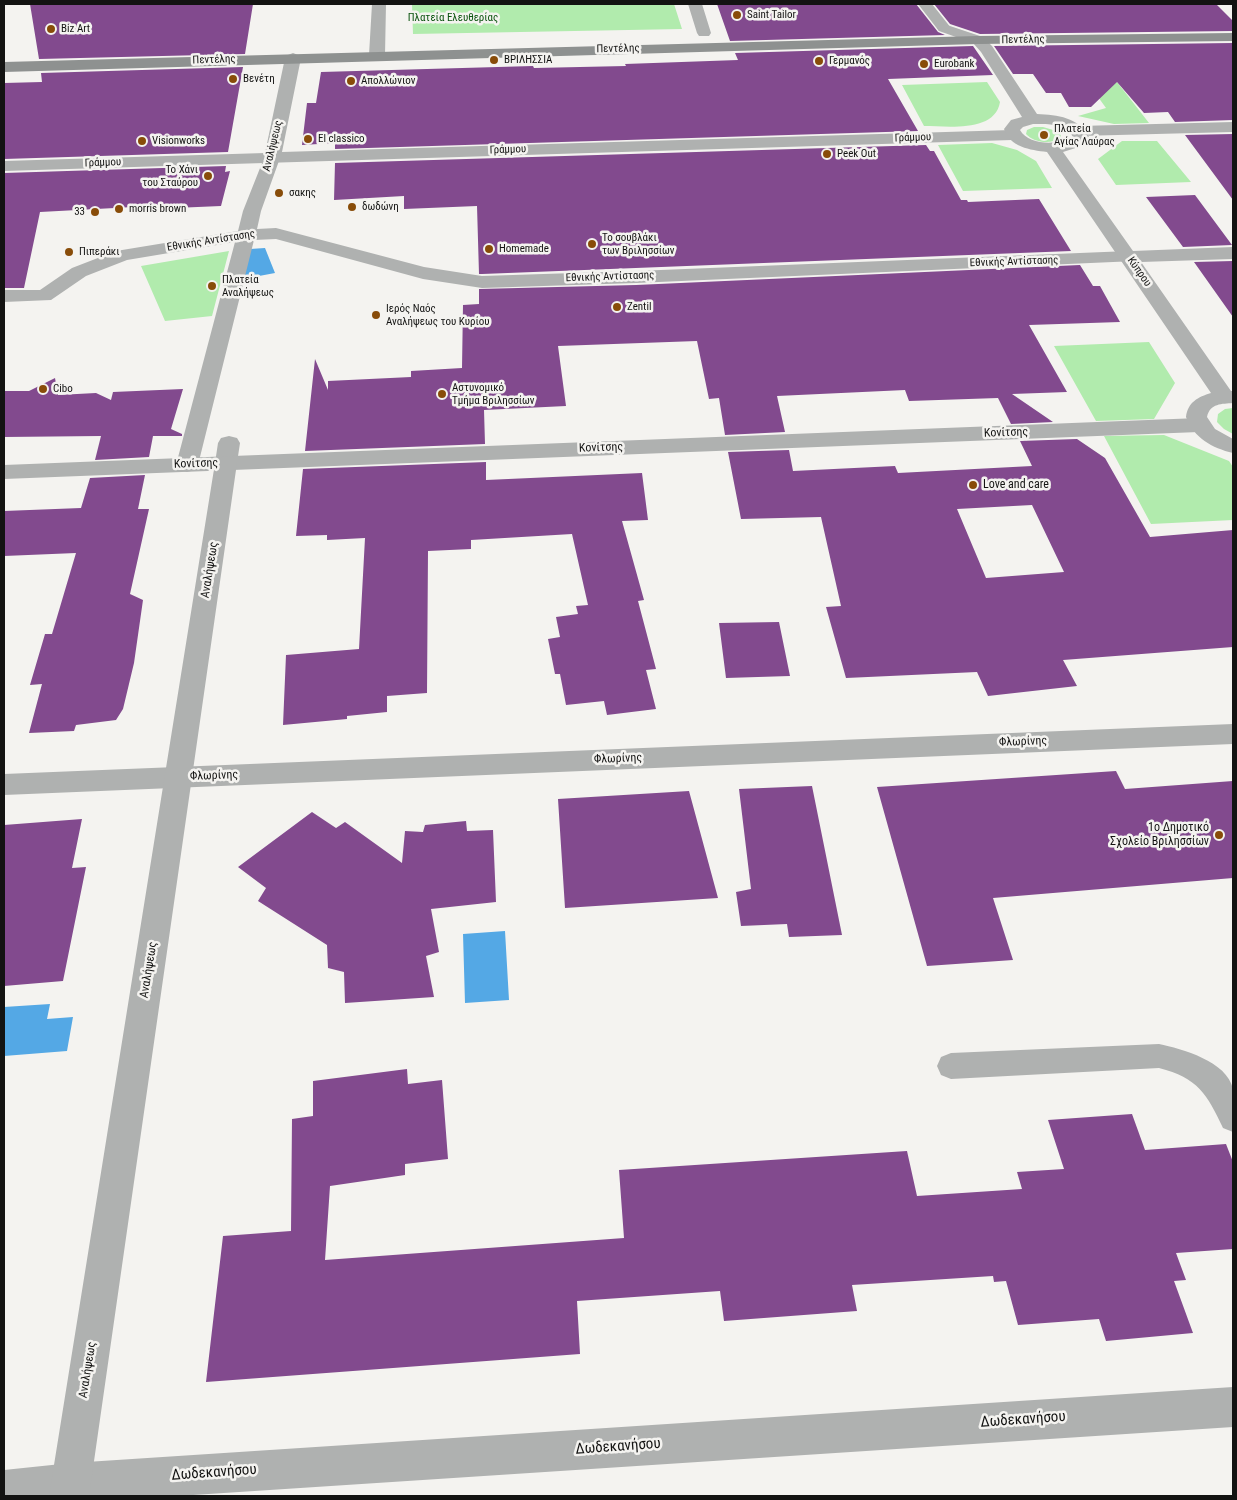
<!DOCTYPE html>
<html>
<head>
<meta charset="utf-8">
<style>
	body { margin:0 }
	#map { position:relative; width:1237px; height:1500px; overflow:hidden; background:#f4f3f0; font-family:"Roboto Condensed",sans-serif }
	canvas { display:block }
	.frame { position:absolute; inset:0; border:5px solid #131312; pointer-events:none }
</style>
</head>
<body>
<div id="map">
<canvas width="1237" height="1500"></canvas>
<div class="frame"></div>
</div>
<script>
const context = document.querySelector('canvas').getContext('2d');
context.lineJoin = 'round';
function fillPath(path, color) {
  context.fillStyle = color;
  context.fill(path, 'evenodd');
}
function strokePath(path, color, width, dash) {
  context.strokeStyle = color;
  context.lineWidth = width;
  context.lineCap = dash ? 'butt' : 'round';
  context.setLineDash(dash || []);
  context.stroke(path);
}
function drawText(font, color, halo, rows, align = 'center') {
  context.font = font + ' "Roboto Condensed",sans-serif';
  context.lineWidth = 5;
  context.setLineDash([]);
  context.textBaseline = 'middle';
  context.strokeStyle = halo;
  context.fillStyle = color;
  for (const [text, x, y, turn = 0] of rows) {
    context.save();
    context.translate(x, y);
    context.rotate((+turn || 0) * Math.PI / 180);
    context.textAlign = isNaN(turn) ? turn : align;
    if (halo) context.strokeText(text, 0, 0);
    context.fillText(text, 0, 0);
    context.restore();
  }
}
fillPath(new Path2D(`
	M412 4H674L682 29 413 34Z
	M987 82 1000 102C995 133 947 126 924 126L902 85Z
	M1117 82 1149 123 1114 124 1078 116 1106 108 1088 83Z
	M1034 127H1043L1060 132 1061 137C1052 145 1034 143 1026 134L1027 130Z
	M1122 141H1157L1191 182 1116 185 1098 159Z
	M992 143 1017 150 1036 161 1052 188 963 191 938 145Z
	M229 251 212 316 165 321 141 266Z
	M1149 342 1175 383 1154 419 1096 421 1054 346Z
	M1233 408V434L1224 429 1217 422 1218 414 1225 409Z
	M1164 435 1229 461 1233 467V520L1151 524 1104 436Z`), '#b1ebad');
fillPath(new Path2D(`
	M265 248 275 273 243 279 250 249Z
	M505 931 509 1000 465 1003 463 934Z
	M50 1004 47 1019 73 1017 67 1051 4 1056V1007Z`), '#54a8e5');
fillPath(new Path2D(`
	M30 4H253L245 54 39 59Z
	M717 4H916L938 32 945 35 730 41Z
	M934 4H1216L1233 21V31L980 34 950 24Z
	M1233 43V120L1175 122 1168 112 1144 113 1117 82 1091 107H1069L1061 93H1046L1033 74H1013L994 46Z
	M973 46 993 75 888 79 918 131 335 149V143L302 145 307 103H316L321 72 533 66 534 68 626 66 625 64 738 60 735 53Z
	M243 67 228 152 4 159V83L42 82 41 73Z
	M1233 134V200L1185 135Z
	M926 145 930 151H934L961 200H967L968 202 1039 199 1071 251 482 274H479L477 206 404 209V196L334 200 335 163Z
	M226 166 225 172 230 171 221 206 151 209 152 206 40 212 24 288H4V173Z
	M1195 195 1232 245 1183 247 1146 197Z
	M1233 261V317L1194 262Z
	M1080 265 1093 286H1100L1120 322 1029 325 1067 392 1012 394 1053 422 1011 424 998 398 909 401 905 390 777 396 785 432 725 435 719 398 709 399 697 341 558 346 566 406 484 410 485 444 305 451 315 359 328 390V381L411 377V371L462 368 463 305 479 304V289L636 285Z
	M55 378 58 395 96 393 111 400 113 392 183 389 171 429 182 434V436H153L149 457 95 460 101 436 4 437V391H29Z
	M1077 439 1105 458 1150 537 1233 530V647L1063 660 1077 686 988 696 977 672 846 678 826 607 841 606 821 517 741 519 728 452 789 450 793 471 895 466 898 473 1032 466 1020 441ZM1032 505 1064 572 986 578 957 509Z
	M486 462V480L642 473 648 520 622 521 644 600 638 601 656 669 646 670 656 709 607 715 604 701 566 705 560 674H555L548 639 560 637 556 617 578 614 576 606 588 605 572 534 471 540V549L428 551 427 693 387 696V712L347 716V719L283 725 286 655 359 649 365 538 327 540V535L296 536 303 469Z
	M145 475 138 509H149L130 594 143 600 134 663 123 709 116 720 76 725 74 731 29 733 42 684 30 685 45 634H52L76 553 4 556V511L81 508 90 478Z
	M779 622 790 676 726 678 719 623Z
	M1116 771 1125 789 1233 781V878L993 898 1013 960 927 966 877 787Z
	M812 786 842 935 789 937 787 924 741 926 736 892 751 889 739 789Z
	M689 791 718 898 565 908 558 799Z
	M312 812 336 828 345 822 402 863 405 831 423 832 425 825 466 821 467 831 493 830 496 902 431 909 439 952 426 956 434 997 345 1003 344 972 328 968 327 945 258 901 266 888 238 867Z
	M82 819 72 868 86 867 63 981 4 986V825Z
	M407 1069 408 1084 442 1080 448 1159 405 1164V1175L330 1186 325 1260 624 1238 619 1170 907 1151 917 1196 1022 1189 1017 1172 1064 1169 1048 1120 1132 1114 1145 1150 1226 1144 1233 1162V1249L1176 1253 1186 1280 1174 1281 1193 1333 1106 1341 1099 1319 1018 1325 1006 1281 994 1282 993 1276 852 1285 857 1311 724 1321 720 1291 577 1301 580 1354 206 1382 223 1236 291 1231 292 1119 313 1116V1081Z`), '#824a8e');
fillPath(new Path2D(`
	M1159 1044C1182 1049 1227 1061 1233 1089 1236 1102 1233 1119 1233 1132L1223 1128C1207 1094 1198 1078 1159 1068L951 1079 941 1075 937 1066 941 1057 951 1053Z`), '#afb1b0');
fillPath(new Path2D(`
	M272 153 278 154 280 158 261 211 257 229 276 228 424 267 482 276 636 271 643 273 646 277 643 281 636 283 482 288 423 279 276 239 254 240 198 465 195 470 187 472 179 470 176 465 235 242 127 260 86 276 51 300 4 302V290H40L72 268 116 251 238 231 243 211 264 158 266 154Z
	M229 436 237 438 240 443 237 463 234 468 226 470 218 468 215 463 218 443 221 438Z`), '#afb1b0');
fillPath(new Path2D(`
	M372 4H386L385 55 382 58H372L369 55Z
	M688 4H702L711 33 709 36H699L697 33Z
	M918 4H932L951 28 949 31H939Z
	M293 53 298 55 301 58 282 152 1012 130 1018 131 1020 135 1018 139 1012 140 4 171V161L265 153 285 58 288 55Z
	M1233 122V132L1079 136 1073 134 1071 131 1073 128 1079 126Z
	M1129 251 1136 253 1138 257 1136 261 636 283 629 281 626 277 629 273 636 271Z
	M1199 418 1207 420 1210 425 1207 430 1199 432 4 479V465Z
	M1233 724V744L4 795V774Z
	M1233 1387V1427L178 1496H4V1470L71 1463Z`), '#afb1b0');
fillPath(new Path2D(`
	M944 24 983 37 992 46 1037 114C1058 115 1078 117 1089 137L1085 145 1063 152 1133 251 1233 247V259L1141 262 1231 391H1233V403C1222 404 1210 403 1207 417L1215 429 1233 439V453C1212 448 1194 438 1186 417 1188 402 1198 397 1211 393L1047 152C1030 150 1010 147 1004 129L1011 120 1022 117 981 52 973 43 939 31 937 28 939 25ZM1033 124C1047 124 1065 123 1073 137 1059 145 1029 146 1020 130L1023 127Z
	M226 456 234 458 237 463 89 1496H49L215 463 218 458Z`), '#afb1b0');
fillPath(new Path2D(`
	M1233 33V41L978 44 4 72V62L978 36Z`), '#8e9190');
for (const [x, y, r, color] of [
	[737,15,5,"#884c09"],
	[51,29,5,"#884c09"],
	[494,60,5,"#884c09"],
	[819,61,5,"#884c09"],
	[924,64,5,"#884c09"],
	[233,79,5,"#884c09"],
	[351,81,5,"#884c09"],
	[1044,135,5,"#884c09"],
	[308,139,5,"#884c09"],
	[142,141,5,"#884c09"],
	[827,154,5,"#884c09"],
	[208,176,5,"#884c09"],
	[279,193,5,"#884c09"],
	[352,207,5,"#884c09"],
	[119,209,5,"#884c09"],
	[95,212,5,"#884c09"],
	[592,244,5,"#884c09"],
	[489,249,5,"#884c09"],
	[69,252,5,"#884c09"],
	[212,286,5,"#884c09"],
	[617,307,5,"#884c09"],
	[376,315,5,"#884c09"],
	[43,389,5,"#884c09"],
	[442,394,5,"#884c09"],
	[973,485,5,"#884c09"],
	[1219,835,5,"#884c09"]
]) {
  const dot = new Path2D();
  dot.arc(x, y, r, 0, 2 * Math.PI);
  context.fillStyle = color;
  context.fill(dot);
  strokePath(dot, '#f4f3f0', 2);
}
drawText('11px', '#131312', '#f4f3f0', [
	["Saint Tailor",747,15],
	["Biz Art",61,29],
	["ΒΡΙΛΗΣΣΙΑ",504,60],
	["Γερμανός",829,61],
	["Eurobank",934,64],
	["Βενέτη",243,79],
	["Απολλώνιον",361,81],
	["Πλατεία",1054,129],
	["Αγίας Λαύρας",1054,142],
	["El classico",318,139],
	["Visionworks",152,141],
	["Peek Out",837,154],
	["Το Χάνι",198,170,"right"],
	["του Σταύρου",198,183,"right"],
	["σακης",289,193],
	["δωδώνη",362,207],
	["morris brown",129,209],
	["33",85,212,"right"],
	["Το σουβλάκι",602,238],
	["των Βριλησσίων",602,251],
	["Homemade",499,249],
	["Πιπεράκι",79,252],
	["Πλατεία",222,280],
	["Αναλήψεως",222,293],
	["Zentil",627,307],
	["Ιερός Ναός",386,309],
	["Αναλήψεως του Κυρίου",386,322],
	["Αστυνομικό",452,388],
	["Τμήμα Βριλησσίων",452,401],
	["Cibo",53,389]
], 'left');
drawText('11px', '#0a530e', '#f4f3f0', [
	["Πλατεία Ελευθερίας",453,18]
]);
drawText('11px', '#131312', '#f4f3f0', [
	["Πεντέλης",1023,40,-1],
	["Πεντέλης",618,49,-1],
	["Πεντέλης",214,60,-2],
	["Γράμμου",913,138,-2],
	["Αναλήψεως",273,146,-76],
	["Γράμμου",508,150,-2],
	["Γράμμου",103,163,-2],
	["Εθνικής Αντίστασης",211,241,-9],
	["Εθνικής Αντίστασης",1014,262,-2],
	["Κύπρου",1139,272,55],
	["Εθνικής Αντίστασης",610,277,-2]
]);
drawText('12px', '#131312', '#f4f3f0', [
	["Κονίτσης",1006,433,-2],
	["Κονίτσης",601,448,-2],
	["Κονίτσης",196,464,-2],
	["Αναλήψεως",210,570,-81],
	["Φλωρίνης",1023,742,-2],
	["Φλωρίνης",618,759,-2],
	["Φλωρίνης",214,776,-2],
	["Αναλήψεως",149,970,-81],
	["Αναλήψεως",88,1370,-81]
]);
drawText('12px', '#131312', '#f4f3f0', [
	["Love and care",983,485],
	["1ο Δημοτικό",1209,828,"right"],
	["Σχολείο Βριλησσίων",1209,842,"right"]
], 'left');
drawText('15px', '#131312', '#f4f3f0', [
	["Δωδεκανήσου",1023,1420,-4],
	["Δωδεκανήσου",618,1447,-4],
	["Δωδεκανήσου",214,1473,-4]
]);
</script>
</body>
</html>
